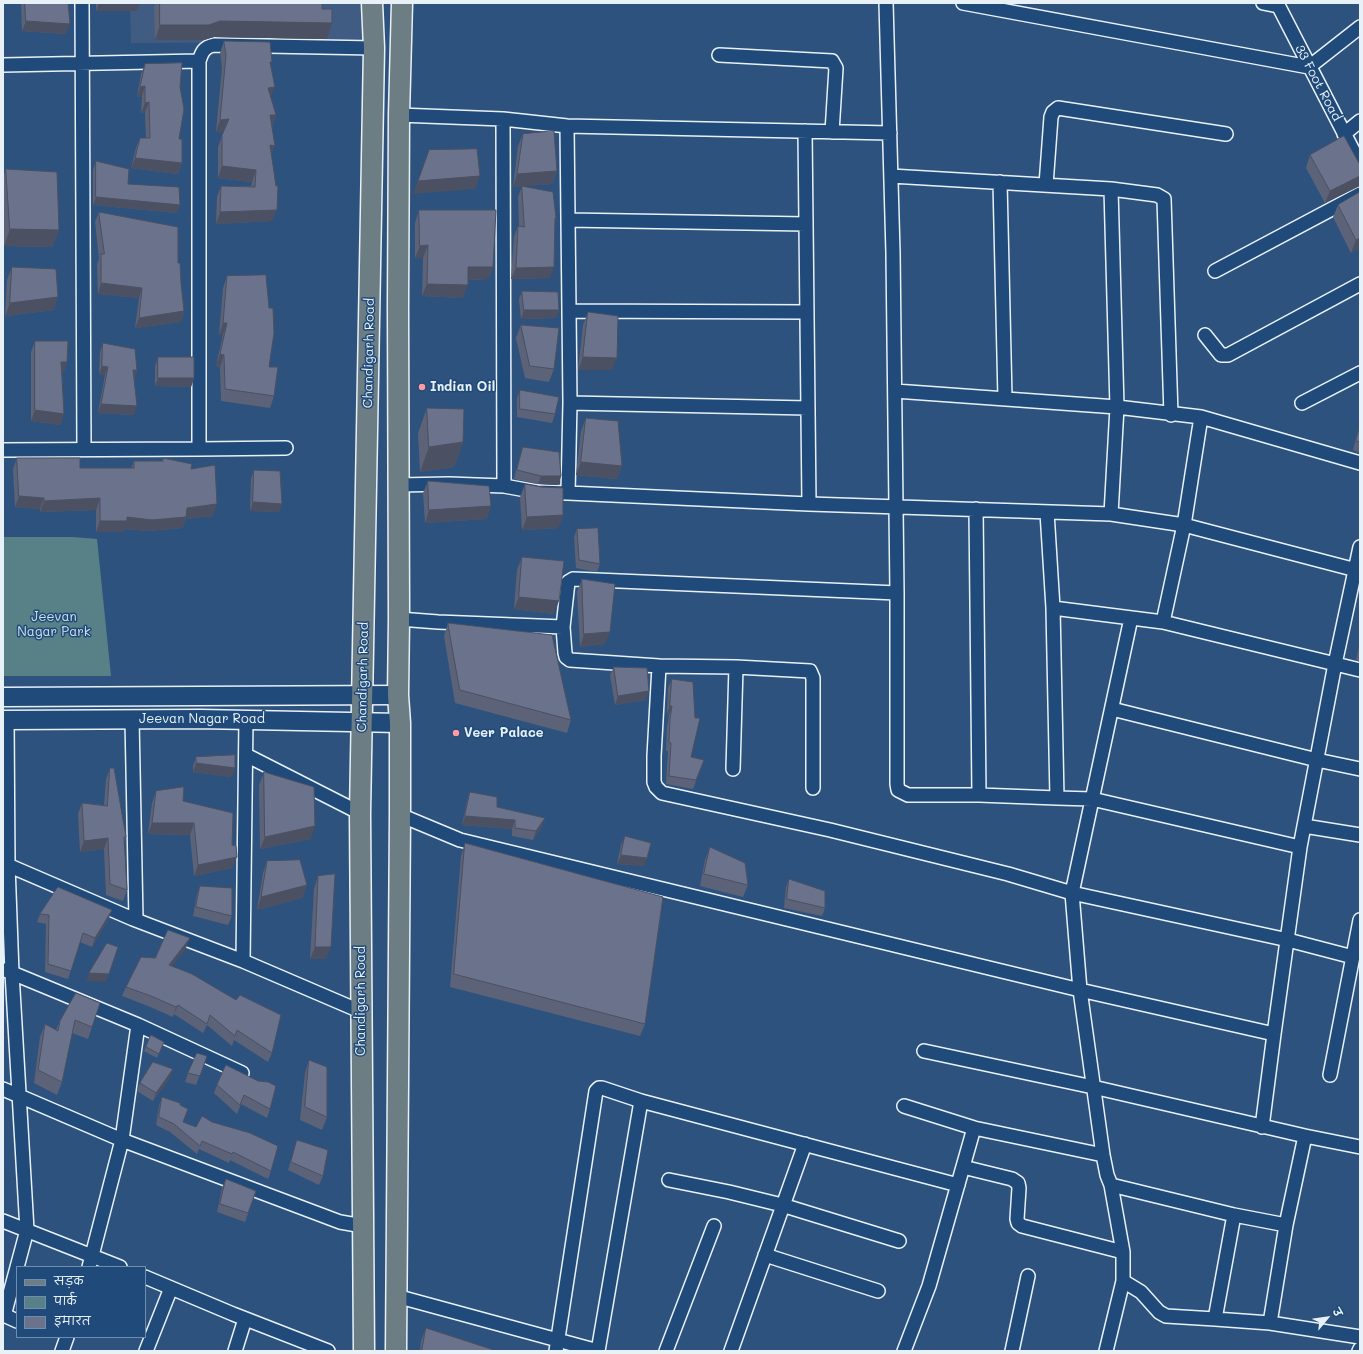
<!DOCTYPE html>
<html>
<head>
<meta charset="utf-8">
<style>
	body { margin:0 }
	#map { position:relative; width:1363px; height:1354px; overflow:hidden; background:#2e527e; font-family:Mali,"Playpen Sans Deva",sans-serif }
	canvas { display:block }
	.frame { position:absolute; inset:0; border:4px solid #e8f1f8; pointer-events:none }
	.legend { position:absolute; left:16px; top:1266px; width:130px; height:72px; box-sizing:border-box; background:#1f4a7a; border:1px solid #6f8dac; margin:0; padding:5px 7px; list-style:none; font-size:12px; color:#e8f1f8 }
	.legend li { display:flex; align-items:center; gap:8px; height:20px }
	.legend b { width:20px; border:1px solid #6f8dac }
	.north { position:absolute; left:1307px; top:1298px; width:40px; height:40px; -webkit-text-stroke:3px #1f4a7a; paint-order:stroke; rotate:61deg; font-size:11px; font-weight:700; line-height:16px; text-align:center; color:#e8f1f8 }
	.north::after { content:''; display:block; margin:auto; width:14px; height:18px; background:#e8f1f8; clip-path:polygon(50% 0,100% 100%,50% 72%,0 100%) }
</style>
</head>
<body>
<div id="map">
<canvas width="1363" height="1354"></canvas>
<div class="frame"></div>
<ul class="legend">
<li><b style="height:5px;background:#6c7e84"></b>सड़क</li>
<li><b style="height:11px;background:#578087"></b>पार्क</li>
<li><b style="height:11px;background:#6b738c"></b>इमारत</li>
</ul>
<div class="north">उ</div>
</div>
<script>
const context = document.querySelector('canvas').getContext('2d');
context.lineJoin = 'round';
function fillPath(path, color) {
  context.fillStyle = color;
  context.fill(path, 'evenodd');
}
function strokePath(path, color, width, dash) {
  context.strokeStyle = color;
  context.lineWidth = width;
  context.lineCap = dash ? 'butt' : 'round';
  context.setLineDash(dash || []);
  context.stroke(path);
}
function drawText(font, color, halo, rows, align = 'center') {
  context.font = font + ' Mali,sans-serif';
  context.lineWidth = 3;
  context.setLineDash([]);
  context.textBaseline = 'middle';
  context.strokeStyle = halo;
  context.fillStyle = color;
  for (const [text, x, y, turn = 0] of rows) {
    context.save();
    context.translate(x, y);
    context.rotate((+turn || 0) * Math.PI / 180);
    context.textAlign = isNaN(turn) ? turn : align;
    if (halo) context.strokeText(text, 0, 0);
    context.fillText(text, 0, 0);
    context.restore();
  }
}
fillPath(new Path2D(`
	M130 3H367L369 42 131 43Z`), '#405c82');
fillPath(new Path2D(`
	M3 537H73L97 539 111 676H3Z`), '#578087');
const street = new Path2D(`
	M82 3 84 449
	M886 3 893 253 897 593V784L898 790 908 795H979L1057 798 1053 608 1047 512
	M963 3 1309 67 1360 27
	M1263 3 1278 6
	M1277 3 1360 164
	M719 55 832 61 836 68 832 132
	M3 65 199 61
	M399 115 503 119 567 126 890 133
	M503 119 504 486
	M567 126 570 403 568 493
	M805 131 809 504
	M1344 134 1360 121
	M891 176 1111 189 1117 407 1111 514
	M1000 182 1005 399
	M1046 185 1051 117 1053 112 1058 108 1226 134
	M1111 189 1157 195 1164 199 1171 415
	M568 220 806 224
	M1215 271 1360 194
	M569 311 807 312
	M1205 335 1221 355H1228L1360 284
	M895 391 1117 407 1201 417 1360 463
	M570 403 808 408
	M1302 403 1360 373
	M286 448 199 449V61C202 52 204 47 214 45L374 48
	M3 450 199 449
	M398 485 449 484 504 486 537 492 568 493 809 504 1111 514 1184 525 1360 571
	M976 509 979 795
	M1053 608 1163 622 1360 670
	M1131 618 1072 893 1080 990 1274 1034
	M399 619 438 622 563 627 568 582 573 579 897 593
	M1163 622 1184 525 1201 417
	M563 627 565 653 566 657 570 660 659 666 654 756V782L656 787 662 793 830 830 1008 874 1072 893 1288 940 1353 957
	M659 666 736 667 810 671 813 678V788
	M1112 709 1317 760 1360 769
	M132 719 136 920
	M7 720 8 865 12 973 27 1230 5 1312 6 1316 17 1321
	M246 755 360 813
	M733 769 736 667
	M1057 798 1092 799 1300 847 1335 664 1360 547
	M400 815 460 840 1080 990 1103 1155 1107 1175 1111 1185 1123 1252V1281L1106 1351
	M1304 826 1360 835
	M3 863 133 919 243 961 362 1012
	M243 961 246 719
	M5 970 138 1025 242 1073
	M924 1051 1093 1087 1305 1136 1360 1147
	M1330 1075 1360 920
	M3 1089 122 1140 340 1222 363 1226
	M904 1106 974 1128
	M1262 1127 1274 1034 1300 847
	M963 1167 1012 1179 1018 1183 1019 1188 1017 1219 1018 1223 1022 1226 1123 1252
	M669 1180 729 1192 782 1205 899 1241
	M1111 1185 1234 1215 1286 1225
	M3 1221 120 1267
	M765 1255 878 1291
	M89 1267 122 1140 138 1025
	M145 1277 233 1314 328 1351
	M1123 1281 1141 1292 1159 1312 1166 1316 1215 1319 1270 1323 1360 1337
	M396 1296 598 1351
	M1215 1319 1234 1215
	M1270 1323 1286 1225 1305 1136
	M62 1351 67 1337
	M146 1351 171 1288
	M235 1351 245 1319
	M556 1351 596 1091 599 1088H602L641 1101 958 1185
	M598 1351 641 1101
	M666 1351 714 1226
	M731 1351 805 1144
	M904 1351 929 1286 974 1128 1103 1155
	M1012 1351 1028 1276
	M1359 1351 1360 1349`);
const secondary = new Path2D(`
	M3 697 398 695
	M3 720 200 719 400 723`);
const primary = new Path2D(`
	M364 1351 360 813 374 48 372 3
	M396 1351 400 815V723L398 695 399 619 398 306 399 115 402 3`);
strokePath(street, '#e8f1f8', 16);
strokePath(secondary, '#e8f1f8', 21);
strokePath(primary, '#e8f1f8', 23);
strokePath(street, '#1f4a7a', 13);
strokePath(secondary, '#1f4a7a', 18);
strokePath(primary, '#6c7e84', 20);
fillPath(new Path2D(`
	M21 3H68L66 34 22 31Z
	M96 3H140L137 11H96Z
	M156 3H322V9L332 23 327 39 214 37 204 40H155L154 8Z
	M224 41 271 66V98L276 115 272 127 271 156 272 221 216 224 217 197 221 186H251L252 182 218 178V147L224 131 216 132 222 67 220 53Z
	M145 64 180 87 179 139 182 163 178 174 131 168 136 148 140 138H146L145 112 141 113 142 96 137 97 141 74Z
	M523 134 557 171 552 184 523 186 556 218 555 222 550 278 511 279 514 237 518 226H519L518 197 522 186 513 187 518 146Z
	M1310 155 1360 165 1325 203 1306 168Z
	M96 161 128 184 177 213 93 205V170Z
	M6 169 59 230 52 247 4 246 3 229V177Z
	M1360 192V248L1351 253 1333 217 1338 205Z
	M419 210 493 267 488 279 468 280 463 298 422 296 423 258H415V223Z
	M99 212 178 263 184 311 181 322 135 328 139 298 98 294 97 264 99 259 95 222Z
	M12 267 54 310 5 316 7 280Z
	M227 276 269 367 274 396 270 408 221 401 220 367 216 366 223 335H219L223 288Z
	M522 291 559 310 556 318 521 319 519 299Z
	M588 312 612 370H578L583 325Z
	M521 325 554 369 549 382 525 378 516 338Z
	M35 341 67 362 63 373H62L64 414 60 425 31 421V352Z
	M103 343 137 370 134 379V415L98 413 105 375 99 374 100 352Z
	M158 357 194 378 191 387 155 386V366Z
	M520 390 555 414 552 423 517 417V398Z
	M427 408 463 442 454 467 420 472 418 433Z
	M586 418 622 466 617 479 576 475 581 431Z
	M1360 423V453L1353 450Z
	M523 447 561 476 558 485 538 484 514 479 520 456Z
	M17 458 80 468H131L134 461H162L163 458 191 469 213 516 186 519 182 528 148 531 124 529 123 532H96V510L40 512V509L15 507 13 469Z
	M254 470 282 504 279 512 250 511 251 479Z
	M428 481 491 506 486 519 425 523 423 493Z
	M525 484 563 515 558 528 522 530 520 497Z
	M577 529 600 564 597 572 576 568 574 537Z
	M522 557 554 614 514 609 517 570Z
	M582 579 605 644 580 647 577 592Z
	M448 623 571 720 567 733 455 703 444 636Z
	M1360 642V662L1356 660Z
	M614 667 649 691 645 700 615 705 610 675Z
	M672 679 691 757 704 760 693 789 666 784 668 751H666L667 727 669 715 667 714 668 688Z
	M196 757 232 777 193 772V766Z
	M110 768 126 837 124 842 127 890 123 901 106 895 104 849 80 852 78 814 82 803 104 805 106 779Z
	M264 772 311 839 260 849 259 785Z
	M156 791 183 801 232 868 194 876 190 835 148 834 152 803Z
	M470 792 497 807 542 827 533 840 512 836V829L462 825 467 801Z
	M625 836 644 866 617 864 621 845Z
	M465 843 645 1024 640 1036 450 987 461 856Z
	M710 847 748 885 743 897 700 886 705 860Z
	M267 861 307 885 302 898 257 910 263 873Z
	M318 876 326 959H310L314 889Z
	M789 879 825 908 822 916 784 908 786 887Z
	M200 886 232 916 228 925 193 916 197 894Z
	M40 914 109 918 92 947 80 942 68 979 45 972 46 924 37 922Z
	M186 948 172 966 272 1053 268 1062 234 1040 232 1046 207 1025 203 1033 174 1014 173 1017 148 1006 122 996 126 987 155 958Z
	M76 993 92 1027 88 1039 72 1033 62 1082 57 1095 34 1083 40 1037 45 1024 56 1030 60 1021Z
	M151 1035 164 1042 157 1058 144 1051Z
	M207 1056 196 1085 185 1082 188 1073Z
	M309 1060 327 1117 322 1130 300 1120 305 1073Z
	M170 1078 153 1101 137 1091 140 1083Z
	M258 1081 270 1109 267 1118 241 1104 237 1114 214 1093 217 1085Z
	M162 1097 180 1105 183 1122 271 1171 268 1179 230 1160 229 1163 199 1149 197 1154 170 1132 156 1125 159 1106Z
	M297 1140 323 1176 319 1185 288 1170Z
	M226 1179 256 1191 245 1222 217 1212 222 1188Z
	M426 1328 497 1351H420L421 1341Z`), '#5c6378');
fillPath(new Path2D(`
	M99 3H140L137 11H96Z
	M26 21 70 24 66 34 22 31Z
	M220 21 332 23 327 39 214 37 204 40H155L160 25Z
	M145 86 142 96 137 97 140 87Z
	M275 87 270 99 268 88Z
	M149 102 145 112 141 113 145 103Z
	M270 115H276L272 126 266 127Z
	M229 119 225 131 216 132 220 120Z
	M270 145 275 146 270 158Z
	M135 158 182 163 178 174 131 168Z
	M222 166 256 170 252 182 218 178Z
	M557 171 552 184 513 187 517 174Z
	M480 176 475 189 413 194 418 181Z
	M1360 176V186L1325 203 1330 191Z
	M96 197 180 205 177 213 93 205Z
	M277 210 272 221 216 224 220 212Z
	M10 229 59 230 52 247 4 246Z
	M1360 238V248L1351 253 1356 240Z
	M428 245 423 258H415L420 246Z
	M468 267H493L488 279 463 280Z
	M554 267 550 278 511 279 516 268Z
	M101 283 142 288 139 298 98 294Z
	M427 284 468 285 463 298 422 296Z
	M58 297 54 310 5 316 10 303Z
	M524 310H559L556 318 521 319Z
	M184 311 181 322 135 328 139 318Z
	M223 323H227L223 335H219Z
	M220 354 224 355 220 367 216 366Z
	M583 357 617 358 612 370H578Z
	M61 362H67L63 373H57Z
	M102 366 108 367 105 375 99 374Z
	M133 370H137L134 379Z
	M158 378H194L191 387 155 386Z
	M101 404 137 406 134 415 98 413Z
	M35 410 64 414 60 425 31 421Z
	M463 442 454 467 420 472 429 447Z
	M581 462 622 466 617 479 576 475Z
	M541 476H561L558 485 538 484Z
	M19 496 44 498 40 509 15 507Z
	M100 498 96 510 40 512 44 501Z
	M253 502 282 504 279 512 250 511Z
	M217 504 213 516 186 519 182 528 148 531 124 529 123 532H96L100 521Z
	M491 506 486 519 425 523 429 510Z
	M563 515 558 528 522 530 527 517Z
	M519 597 559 601 554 614 514 609Z
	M610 632 605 644 580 647 584 634Z
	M649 691 645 700 615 705 618 696Z
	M670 706H672L669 715 667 714Z
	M196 763 235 768 232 777 193 772Z
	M465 816 515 820 512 829 462 825Z
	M545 818 542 827 533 840 536 831Z
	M152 823H194L190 835 148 834Z
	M315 826 311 839 260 849 265 837Z
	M108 838 104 849 80 852 84 841Z
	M621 855 647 858 644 866 617 864Z
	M237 857 232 868 194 876 198 865Z
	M307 885 302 898 257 910 261 897Z
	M112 910 109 918 92 947 95 938Z
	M190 938 186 948 166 974 169 965Z
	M315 947H331L326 959H310Z
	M89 973 109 974 106 982 86 981Z
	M178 1005 174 1014 173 1017 176 1007Z
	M173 1069 170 1078 153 1101 156 1093Z`), '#4b5062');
const building = new Path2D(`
	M25 3H68L70 24 26 21Z
	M160 3H322V9H332V23L220 21 209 25H160Z
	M224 41 270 42 272 62H270L275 87 268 88 276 115H270L275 146 270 145 276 186H278L277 210 220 212 221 186 255 187 256 170 222 166V135L229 119 220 120 226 55Z
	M182 63 180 87 184 109 179 139H182V163L135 158 140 138H150L149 102 145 103V86L140 87 145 64Z
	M554 131 557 171 517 174 523 134Z
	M1344 136 1360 165V176L1330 191 1310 155Z
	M477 149 480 176 418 181 429 150Z
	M96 161 129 169 128 184 179 187 180 205 96 197Z
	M6 169 57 172 59 230 10 229Z
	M522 186 553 192 556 218H555L554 267 516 268 518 226 524 227Z
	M1360 192V238L1356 240 1338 205Z
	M419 210H496L493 267H468V285L427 284 428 245 420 246Z
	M99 212 178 227V263H180L181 283 184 311 139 318 142 288 101 283V254H104Z
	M12 267 56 269 58 297 10 303Z
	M266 275 269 308H273L274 333 269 367H278L274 396 225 389 224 355 220 354 227 323H223L227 276Z
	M522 291 558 292 559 310H524Z
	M588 312 618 316 617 358 583 357Z
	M521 325 559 328 554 369 530 366Z
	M35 341H68L67 362H61L64 414 35 410Z
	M103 343 135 349 137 370H133L137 406 101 404 108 367 102 366Z
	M158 357H194V378H158Z
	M520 390 559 397 555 414 520 409Z
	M427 408 464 409 463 442 429 447Z
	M586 418 618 421 622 466 581 462Z
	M1360 426V442L1356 441Z
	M523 447 559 452 561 476H541L517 470Z
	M17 458H80V468H134V461H163V458L192 464 191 469 215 465 217 504 187 508 186 517 152 520 127 517V521H100V498L44 501V498L19 496Z
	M254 470 280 471 282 504 253 502Z
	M428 481 489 486 491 506 429 510Z
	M525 484 541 487 563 488V515L527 517Z
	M598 528 600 564 579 560 577 529Z
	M522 557 564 561 559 601 519 597Z
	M582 579 615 584 610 632 584 634Z
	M448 623 552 635 571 720 460 690Z
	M614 667 647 668 649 691 618 696Z
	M672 679 693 682 695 718H700L691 757 704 760 696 780 669 776 671 743 669 742 670 719 672 706H670Z
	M235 755V768L196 763V757Z
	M110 768H114L126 837H124L127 890 110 884 108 838 84 841 82 803 107 806Z
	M264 772 314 787 315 826 265 837Z
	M184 787 183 801 233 813 232 845 236 846 237 857 198 865 194 823H152L156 791Z
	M470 792 497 797V807L545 818 536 831 515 828V820L465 816Z
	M625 836 651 843 647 858 621 855Z
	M465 843 663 897 645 1024 454 974Z
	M710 847 745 863 748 885 704 874Z
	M300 860 307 885 261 897 267 861Z
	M335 874 331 947H315L318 876Z
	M789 879 825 891V908L787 899Z
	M200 886 232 888V916L196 907Z
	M58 887 112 910 95 938 83 933 71 971 48 964 49 915 40 914Z
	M168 930 190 938 169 965 192 974 236 1000 240 995 281 1015 272 1053 237 1030 235 1036 210 1015 207 1024 178 1005 176 1007 151 996 126 987 141 957 155 958Z
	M107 943 118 947 109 974 89 973Z
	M76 993 100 1003 92 1027 75 1020 62 1082 38 1070 45 1024 58 1031 60 1021Z
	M151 1035 164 1042 159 1054 146 1047Z
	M197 1053 207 1056 200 1076 188 1073Z
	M309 1060 327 1067V1117L305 1107Z
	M153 1062 173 1069 156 1093 140 1083Z
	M226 1065 258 1081 268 1082 276 1086 270 1109 244 1095 240 1105 217 1085Z
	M162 1097 180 1103V1105L188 1109 183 1122 196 1127 202 1116 212 1122 250 1133 278 1146 271 1171 233 1152 232 1154 202 1141 200 1146 174 1124 159 1117Z
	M297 1140 328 1150 323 1176 291 1162Z
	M226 1179 256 1191 248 1213 220 1204Z
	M426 1328 497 1351H422Z`);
fillPath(building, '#6b738c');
strokePath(building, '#4b5062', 1);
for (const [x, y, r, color] of [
	[422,387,4,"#ff9aa2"],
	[456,733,4,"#ff9aa2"]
]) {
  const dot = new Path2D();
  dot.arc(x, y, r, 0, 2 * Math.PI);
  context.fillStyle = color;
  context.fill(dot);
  strokePath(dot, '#1f4a7a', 1.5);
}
drawText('13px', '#e8f1f8', '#1f4a7a', [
	["33 Foot Road",1318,83,62],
	["Chandigarh Road",369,353,-89],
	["Chandigarh Road",363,677,-89],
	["Jeevan Nagar Road",202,719],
	["Chandigarh Road",361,1001,-90]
]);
drawText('bold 13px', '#e8f1f8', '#1f4a7a', [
	["Indian Oil",430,387],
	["Veer Palace",464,733]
], 'left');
drawText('13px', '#d2e0e7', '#1f4a7a', [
	["Jeevan",54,617],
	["Nagar Park",54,632]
]);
</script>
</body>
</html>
